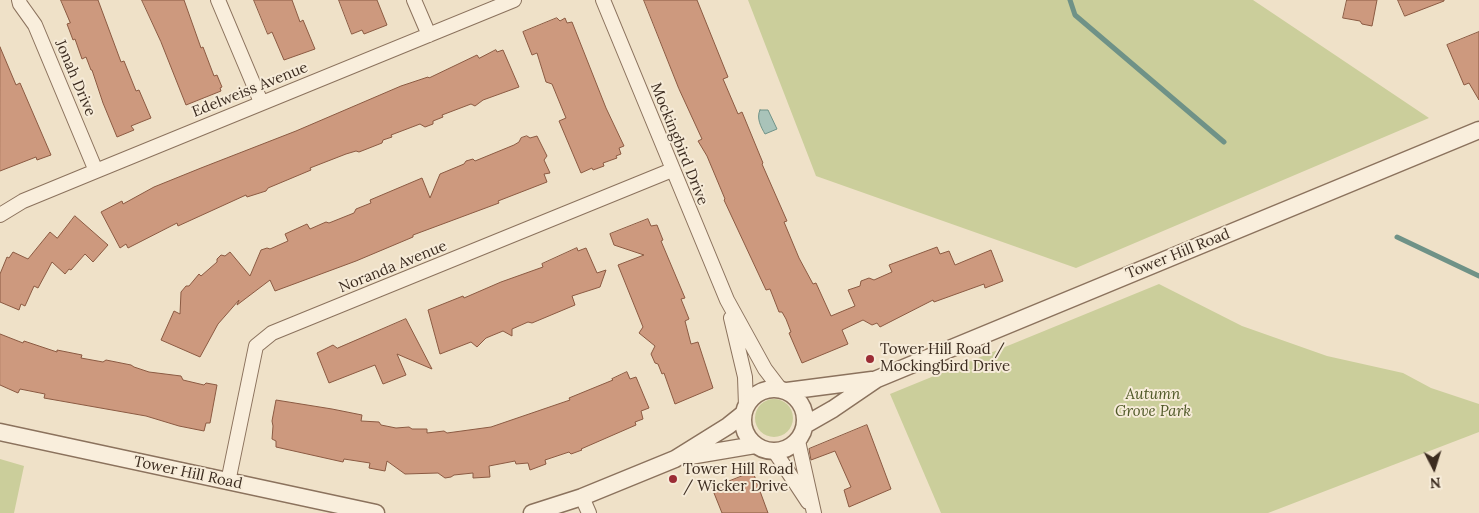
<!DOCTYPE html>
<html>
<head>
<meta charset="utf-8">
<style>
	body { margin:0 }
	#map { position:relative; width:1479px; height:513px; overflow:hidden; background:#efe1c8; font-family:Lora,serif }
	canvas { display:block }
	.north { position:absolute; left:1409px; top:443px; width:50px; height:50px; -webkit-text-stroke:4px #f6ebd8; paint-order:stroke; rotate:175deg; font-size:14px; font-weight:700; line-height:20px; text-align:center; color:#3c2c20 }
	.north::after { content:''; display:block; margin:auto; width:18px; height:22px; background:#3c2c20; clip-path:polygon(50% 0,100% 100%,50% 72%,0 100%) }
</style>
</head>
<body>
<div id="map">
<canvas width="1479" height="513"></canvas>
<div class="north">N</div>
</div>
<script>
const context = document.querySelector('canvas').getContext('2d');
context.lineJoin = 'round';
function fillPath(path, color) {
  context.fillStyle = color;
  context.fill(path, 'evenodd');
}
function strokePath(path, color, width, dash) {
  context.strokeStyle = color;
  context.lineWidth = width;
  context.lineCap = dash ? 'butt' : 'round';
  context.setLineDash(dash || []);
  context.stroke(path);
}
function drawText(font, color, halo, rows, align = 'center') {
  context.font = font + ' Lora,serif';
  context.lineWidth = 4;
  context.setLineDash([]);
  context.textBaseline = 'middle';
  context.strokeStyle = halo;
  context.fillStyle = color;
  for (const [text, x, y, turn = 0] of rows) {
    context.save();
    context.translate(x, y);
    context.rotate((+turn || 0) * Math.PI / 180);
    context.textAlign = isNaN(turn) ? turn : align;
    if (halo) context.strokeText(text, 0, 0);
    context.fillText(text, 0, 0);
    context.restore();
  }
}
fillPath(new Path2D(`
	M748 0H1253L1429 118 1076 268 816 176Z
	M1159 284 1242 326 1327 356 1403 373 1431 388 1479 404V432L1268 513H941L890 394Z
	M755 418a19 19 0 1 1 38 0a19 19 0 1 1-38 0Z
	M0 459 24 466 14 513H0Z`), '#cbce9b');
const water = new Path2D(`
	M760 110H768L777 129 765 134C761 127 756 118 760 110Z`);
fillPath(water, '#a9c3b9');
strokePath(water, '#6f9287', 1);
strokePath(new Path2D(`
	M1070 0 1075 15 1224 142
	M1397 237 1479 276`), '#6f9287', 5);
const building = new Path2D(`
	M61 0H98L121 62 124 61 136 91 139 90 151 118 131 126 134 130 117 137 103 103 92 70H91L86 57 82 59 75 39 73 40 67 24 70 23Z
	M142 0H184L201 48 203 47 214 76 217 75 222 87 220 88 221 91 186 105 161 42Z
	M254 0H292L300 22 303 20 315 49 284 60 272 32 268 34Z
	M339 0H377L387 25 364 34 362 30 352 34Z
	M644 0H697L728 77 723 79 738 114 742 112 763 163 762 164 787 221 784 222 799 258 813 284 816 283 831 316 855 306 848 290 860 286 861 281 869 278 874 280 892 272 889 265 937 247 940 254 949 251 955 265 991 250 1003 281 985 288 984 284 934 302 933 300 880 327 877 323 872 325 863 320 842 330 848 344 802 363 789 333 791 332 786 319 782 312H779L770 289 766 290 724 200 725 199 707 156 698 141 702 139 679 89Z
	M1347 0H1377L1372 26 1362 24 1360 21 1343 18Z
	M1398 0H1444V1L1405 16Z
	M557 18 560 21 565 18 567 23 572 22 606 108 624 146 619 148 621 154 616 156 617 158 603 163 604 166 593 170 592 168 581 173 559 121 566 118 552 84 546 82 537 53 532 55 523 32Z
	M1479 32V100L1469 83 1464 85 1447 45Z
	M0 47 16 85 20 83 51 155 37 160 36 157 0 171Z
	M496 50 497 52 503 50 519 87 483 100 475 106 471 104 442 115 443 117 433 121V124L425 127 420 124 391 135 392 137 383 140 382 143 359 152 356 151 346 154 310 168 311 170 268 188 266 191 247 197 246 195 178 226 177 223 128 248 126 244 120 248 101 212 122 201 123 204 154 187 201 168 296 131 401 86 428 77 429 78 477 55 479 58Z
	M527 136 530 138 537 136 547 156 544 160 550 173 544 174 547 182 498 201 499 203 413 235V237L356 261 275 291 270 280 237 305 239 300 218 324 200 357 161 340 174 311 180 314 181 292 186 286H189L199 274 201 276 217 262V259L221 255 225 256 230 252 250 276 261 250 267 248 270 249 288 241 285 234 307 224 310 229 326 222 329 223 354 213 356 209 371 203 370 200 422 178 430 198 440 174 464 164 466 161 473 159 475 161 514 145 519 142 521 138Z
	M75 216 108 245 93 262 85 254 71 270 69 269 65 274 52 262 38 288 34 286 25 306 21 304 19 310 0 302V274L7 257 9 258 13 252 28 259 50 232 57 238Z
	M648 219 651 226 657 225 663 240 661 241 685 298 681 299 689 319 685 321 691 344 698 342 713 388 675 404 664 373 662 374 658 364 655 363 651 354 655 346 639 333 643 327 618 265 644 255 614 245 610 234Z
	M577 248 578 251 586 248 597 273 606 270 600 287 572 296 575 305 532 323 528 322 512 329V336L503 331 486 338 477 347 471 342 440 354 428 310 463 296 464 298 501 282 543 267 542 264Z
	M406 319 432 369 397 354 406 375 383 384 375 365 329 383 317 353 333 345 337 348Z
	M0 334 23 343 24 341 57 352V350L82 355 81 358 103 362 106 360 131 365 134 367 149 372 181 376 183 380 204 385 206 383 217 385 210 423H206L204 431 179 426 146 416 44 398 45 394 20 389 18 393 0 385Z
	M627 372 630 379 636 377 649 408 641 411 643 419 635 422 636 425 581 449 582 450 571 454 569 452 545 460 546 464 530 470 528 463 516 464 515 461 489 466 490 477 473 478V473L454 475 451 477 445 478 438 473 405 474 387 461 385 471 369 468 370 463 344 459 343 462 276 447V441L272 439 273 426 272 421 276 400 332 409 362 415 361 421 379 422 381 425 396 428 409 427 412 429H427V433L444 431 447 433 491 427 570 400 569 398 613 380 612 379Z
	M867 425 891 489 849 507 844 490 851 487 835 451 811 460 809 449Z
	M753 472 768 513H722L712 488Z`);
fillPath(building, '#cd997e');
strokePath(building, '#8b5a42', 1);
const minor = new Path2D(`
	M19 0 20 4 35 25 96 171
	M218 0 261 102
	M414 0 429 35
	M603 0 727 300 765 369 781 390
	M0 215 23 201 96 171 514 0
	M731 318 745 377 746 406
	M798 441 814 513
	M775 452 808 502
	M228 482 256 346 272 333 672 170
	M582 497 589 513`);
const tertiary = new Path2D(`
	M743 420a31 31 0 1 1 62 0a31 31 0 1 1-62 0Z
	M787 391 872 380
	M805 425 833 409 877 379 1479 130
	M0 432 376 513
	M684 457 755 445
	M532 513 582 497 675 459 728 426 743 414`);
strokePath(minor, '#8b725d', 16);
strokePath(tertiary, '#8b725d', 19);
strokePath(minor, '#f9eedc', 14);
strokePath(tertiary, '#f9eedc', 16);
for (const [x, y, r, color] of [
	[870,359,5,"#9b2c35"],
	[673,479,5,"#9b2c35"]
]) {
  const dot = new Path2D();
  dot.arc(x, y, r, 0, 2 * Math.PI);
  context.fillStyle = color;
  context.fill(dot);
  strokePath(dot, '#f6ebd8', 2);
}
drawText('15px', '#3c2c20', '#f6ebd8', [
	["Jonah Drive",75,78,67],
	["Edelweiss Avenue",250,90,-22],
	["Mockingbird Drive",679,144,68],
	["Tower Hill Road",1178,254,-22],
	["Noranda Avenue",393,267,-22],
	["Tower Hill Road",188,473,12]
]);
drawText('15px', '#3c2c20', '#f6ebd8', [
	["Tower Hill Road /",880,350],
	["Mockingbird Drive",880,367],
	["Tower Hill Road",683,470],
	["/ Wicker Drive",683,487]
], 'left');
drawText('italic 15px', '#4f5827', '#f6ebd8', [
	["Autumn",1153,395],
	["Grove Park",1153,412]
]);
</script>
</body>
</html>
